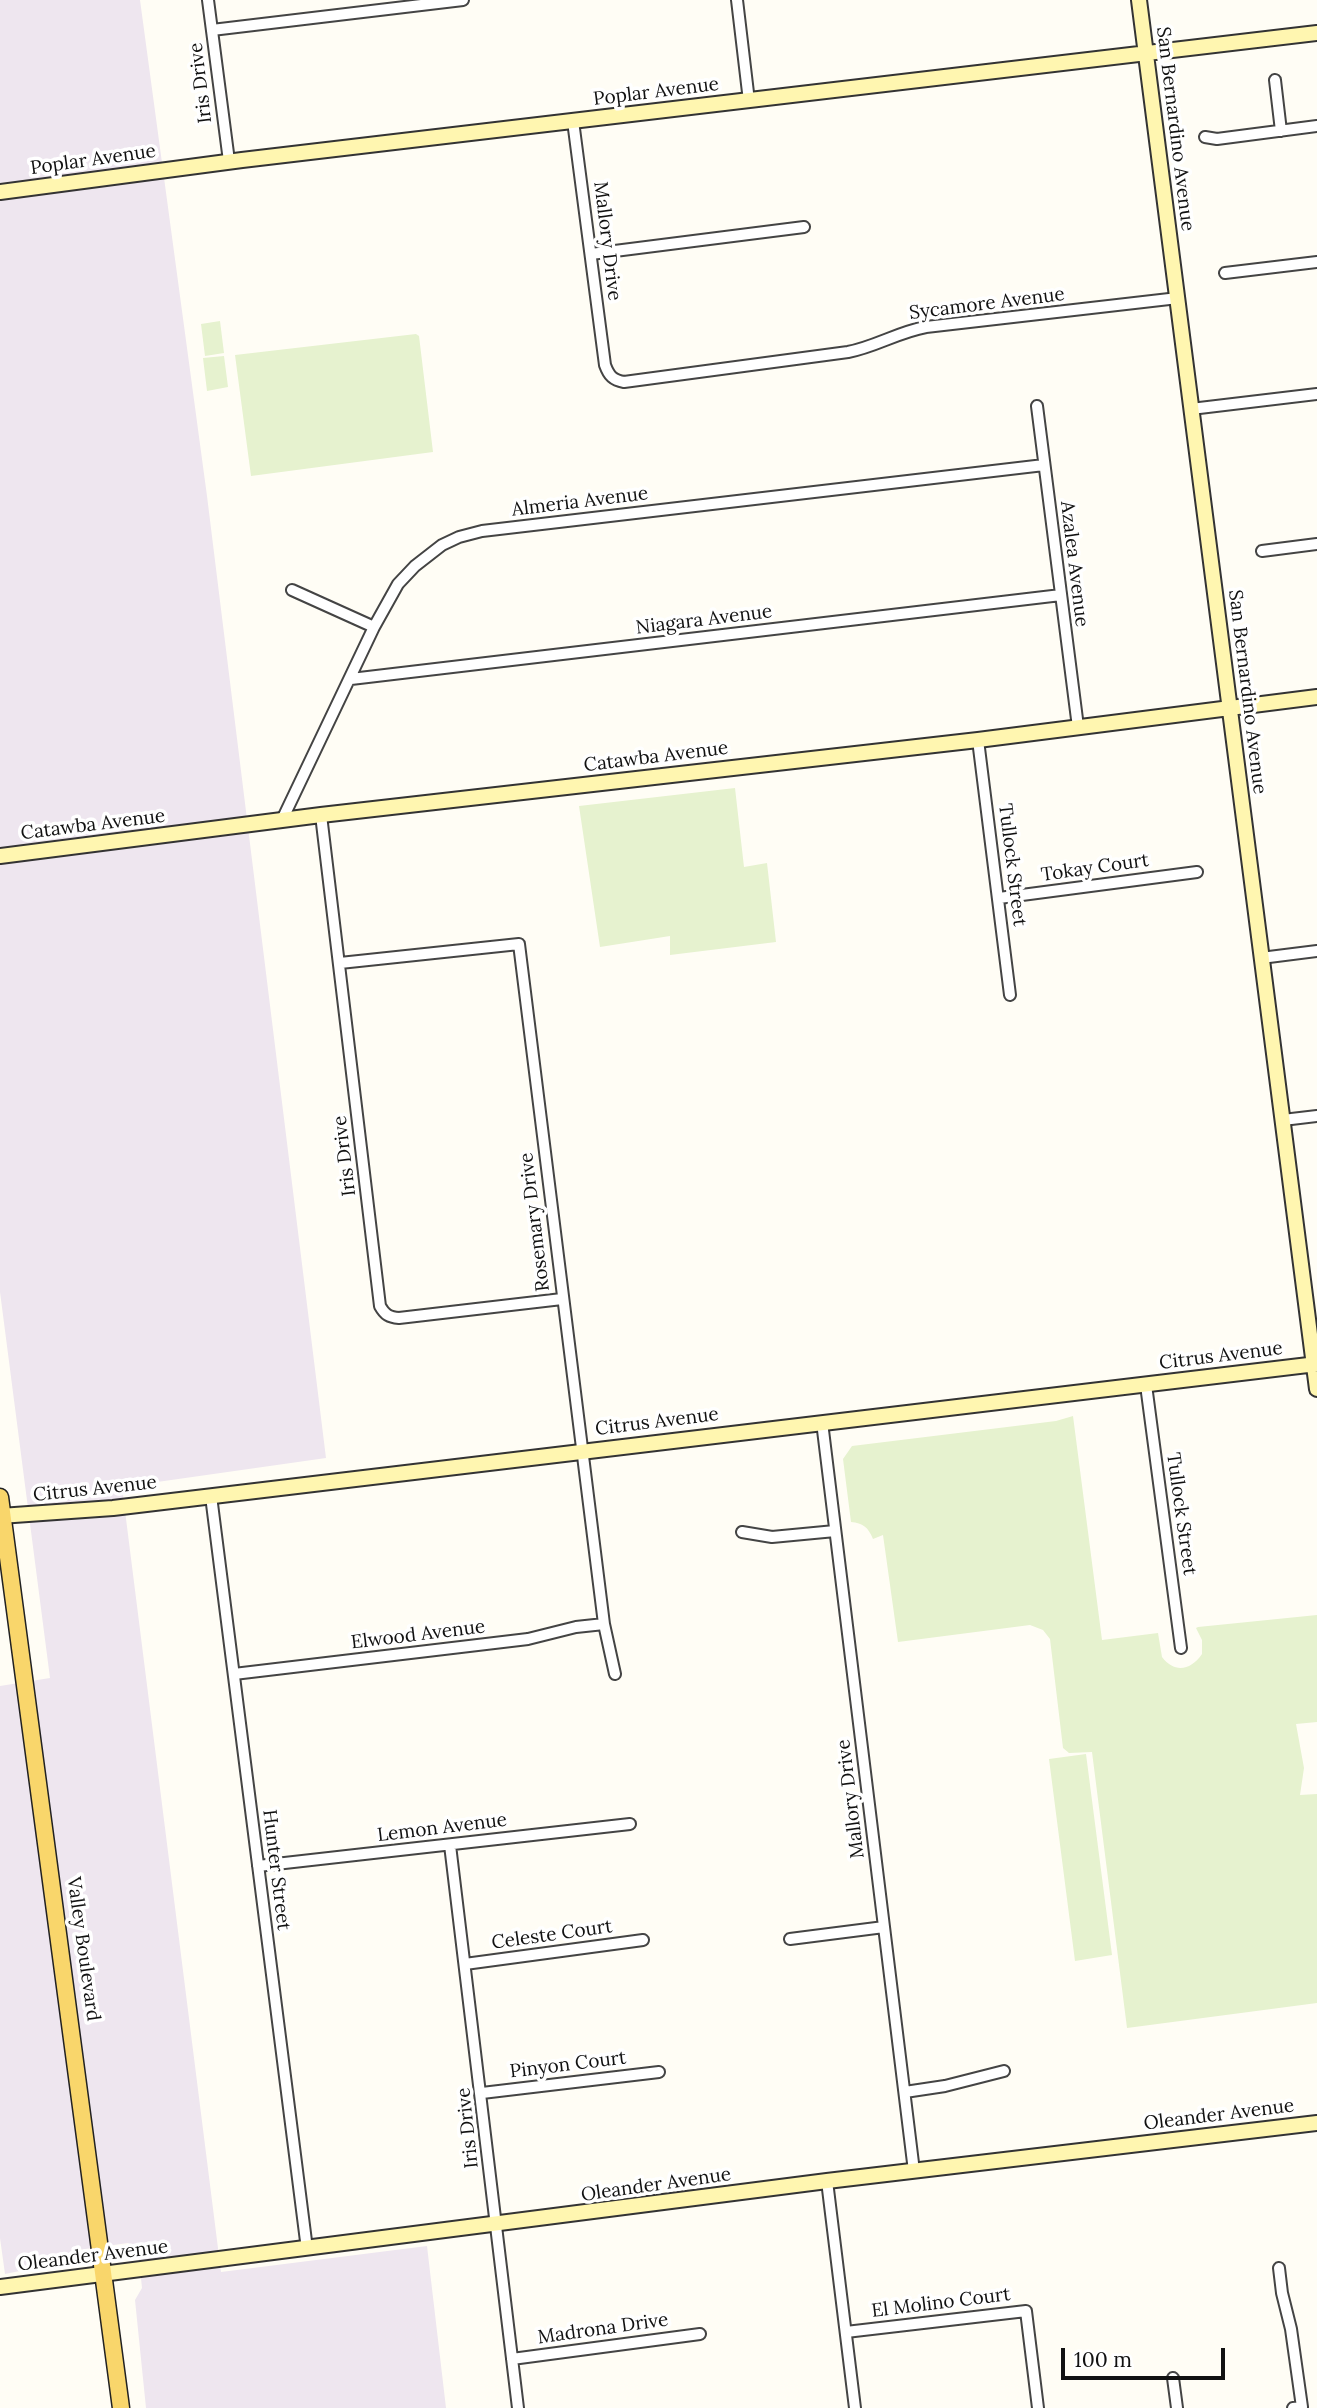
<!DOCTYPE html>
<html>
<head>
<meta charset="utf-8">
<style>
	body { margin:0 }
	#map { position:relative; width:1317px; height:2408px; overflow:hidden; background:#fffdf5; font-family:Lora,serif }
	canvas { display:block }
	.scale { position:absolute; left:1061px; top:2348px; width:164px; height:32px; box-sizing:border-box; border:4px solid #111; border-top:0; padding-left:9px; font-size:21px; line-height:24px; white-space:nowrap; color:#111; -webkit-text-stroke:5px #fff; paint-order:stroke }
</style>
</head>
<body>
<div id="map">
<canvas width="1317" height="2408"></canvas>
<div class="scale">100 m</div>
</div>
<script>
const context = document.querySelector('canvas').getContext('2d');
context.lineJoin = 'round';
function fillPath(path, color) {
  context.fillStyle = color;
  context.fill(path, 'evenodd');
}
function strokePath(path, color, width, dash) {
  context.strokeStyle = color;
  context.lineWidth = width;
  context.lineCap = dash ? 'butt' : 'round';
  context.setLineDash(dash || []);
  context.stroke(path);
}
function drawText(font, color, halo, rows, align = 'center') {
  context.font = font + ' Lora,serif';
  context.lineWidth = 7;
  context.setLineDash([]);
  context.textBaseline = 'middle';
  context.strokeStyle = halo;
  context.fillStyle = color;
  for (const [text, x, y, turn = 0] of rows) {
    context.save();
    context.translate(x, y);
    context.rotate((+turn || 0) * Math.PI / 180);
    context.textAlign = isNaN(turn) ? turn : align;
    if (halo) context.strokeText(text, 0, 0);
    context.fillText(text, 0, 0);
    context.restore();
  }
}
fillPath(new Path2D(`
	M0 0H140L207 496 326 1458 122 1487 221 2272 427 2246 446 2408H146L135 2300 142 2288 138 2250 128 2243 71 2251 64 2262 5 2274 0 2238V1686L50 1678 0 1292Z`), '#eee6ef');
fillPath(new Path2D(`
	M220 321 224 353 205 356 201 324Z
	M416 334 419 336 433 452 251 476 235 355Z
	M224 356 228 387 207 391 203 358Z
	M735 788 744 867 767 863 776 942 670 955V936L600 947 579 806Z
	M1073 1416 1102 1640 1158 1633 1162 1657C1175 1674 1191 1670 1202 1654V1640L1196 1628 1198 1627 1317 1615V1722L1296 1724 1304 1768 1300 1795 1317 1794V2003L1127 2028 1092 1752 1069 1753 1063 1748 1050 1639 1043 1630 1030 1625 898 1642 883 1535 873 1539C868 1527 863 1523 851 1522L843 1459 852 1446 1056 1421Z
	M1086 1754 1112 1955 1075 1961 1049 1759Z`), '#e6f2cf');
const street = new Path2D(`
	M208 0 229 161
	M737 0 749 101
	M212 30 463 0
	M1275 80 1281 131
	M573 121 605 365C609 376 613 380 624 382L848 352C875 347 898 332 926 327L1178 298
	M1205 137 1217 139 1317 126
	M591 254 804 227
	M1225 273 1317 262
	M1037 406 1078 727
	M1191 409 1317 394
	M1262 551 1317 544
	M292 590 374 627
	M351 679 1061 595
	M978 740 1010 995
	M321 815 380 1306C385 1315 389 1317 399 1318L562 1299
	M282 820 374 627 398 584 415 566 442 545 459 537 482 531 1044 465
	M999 898 1197 872
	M1261 958 1317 951
	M340 963 519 944 604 1624 615 1674
	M1283 1120 1317 1116
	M1146 1385 1181 1648
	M822 1422 914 2171
	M211 1496 307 2249
	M742 1532 772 1537 835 1531
	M234 1674 528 1639 576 1627 604 1624
	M450 1845 518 2408
	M258 1866 630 1824
	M790 1939 884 1927
	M465 1964 643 1940
	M905 2092 945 2086 1004 2071
	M482 2093 659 2072
	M827 2181 855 2408
	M1279 2268 1282 2293 1291 2329 1302 2407 1293 2408
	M846 2332 1026 2311 1038 2408
	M512 2359 700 2334
	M1173 2378 1177 2408`);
const secondary = new Path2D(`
	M1139 0 1317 1389
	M0 192 242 160 1317 33
	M0 856 321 815 978 740 1317 697
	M0 1516 113 1508 1317 1364
	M0 2287 827 2181 1317 2123`);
const primary = new Path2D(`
	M0 1497 121 2408`);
strokePath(street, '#444', 14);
strokePath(secondary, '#333', 18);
strokePath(primary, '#222', 19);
strokePath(street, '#fff', 10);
strokePath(secondary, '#fff6b0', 14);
strokePath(primary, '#f9d66b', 16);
drawText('19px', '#111', '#fff', [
	["Iris Drive",201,83,-97],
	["Poplar Avenue",656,92,-7],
	["San Bernardino Avenue",1175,129,83],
	["Poplar Avenue",93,160,-8],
	["Mallory Drive",607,241,83],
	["Sycamore Avenue",987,304,-7],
	["Almeria Avenue",580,502,-7],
	["Azalea Avenue",1074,564,83],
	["Niagara Avenue",704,620,-7],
	["San Bernardino Avenue",1247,692,83],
	["Catawba Avenue",656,757,-7],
	["Catawba Avenue",93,825,-7],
	["Tullock Street",1012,865,83],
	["Tokay Court",1095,868,-8],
	["Iris Drive",345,1156,-97],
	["Rosemary Drive",535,1222,-97],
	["Citrus Avenue",1221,1356,-7],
	["Citrus Avenue",657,1422,-7],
	["Citrus Avenue",95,1489,-6],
	["Tullock Street",1181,1514,82],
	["Elwood Avenue",418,1635,-7],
	["Mallory Drive",851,1799,-97],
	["Lemon Avenue",442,1828,-7],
	["Hunter Street",276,1870,83],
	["Celeste Court",552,1935,-8],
	["Valley Boulevard",83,1949,82],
	["Pinyon Court",568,2065,-7],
	["Oleander Avenue",1219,2115,-7],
	["Iris Drive",468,2128,-96],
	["Oleander Avenue",656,2185,-8],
	["Oleander Avenue",93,2256,-7],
	["El Molino Court",941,2303,-7],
	["Madrona Drive",603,2329,-8]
]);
</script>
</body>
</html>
